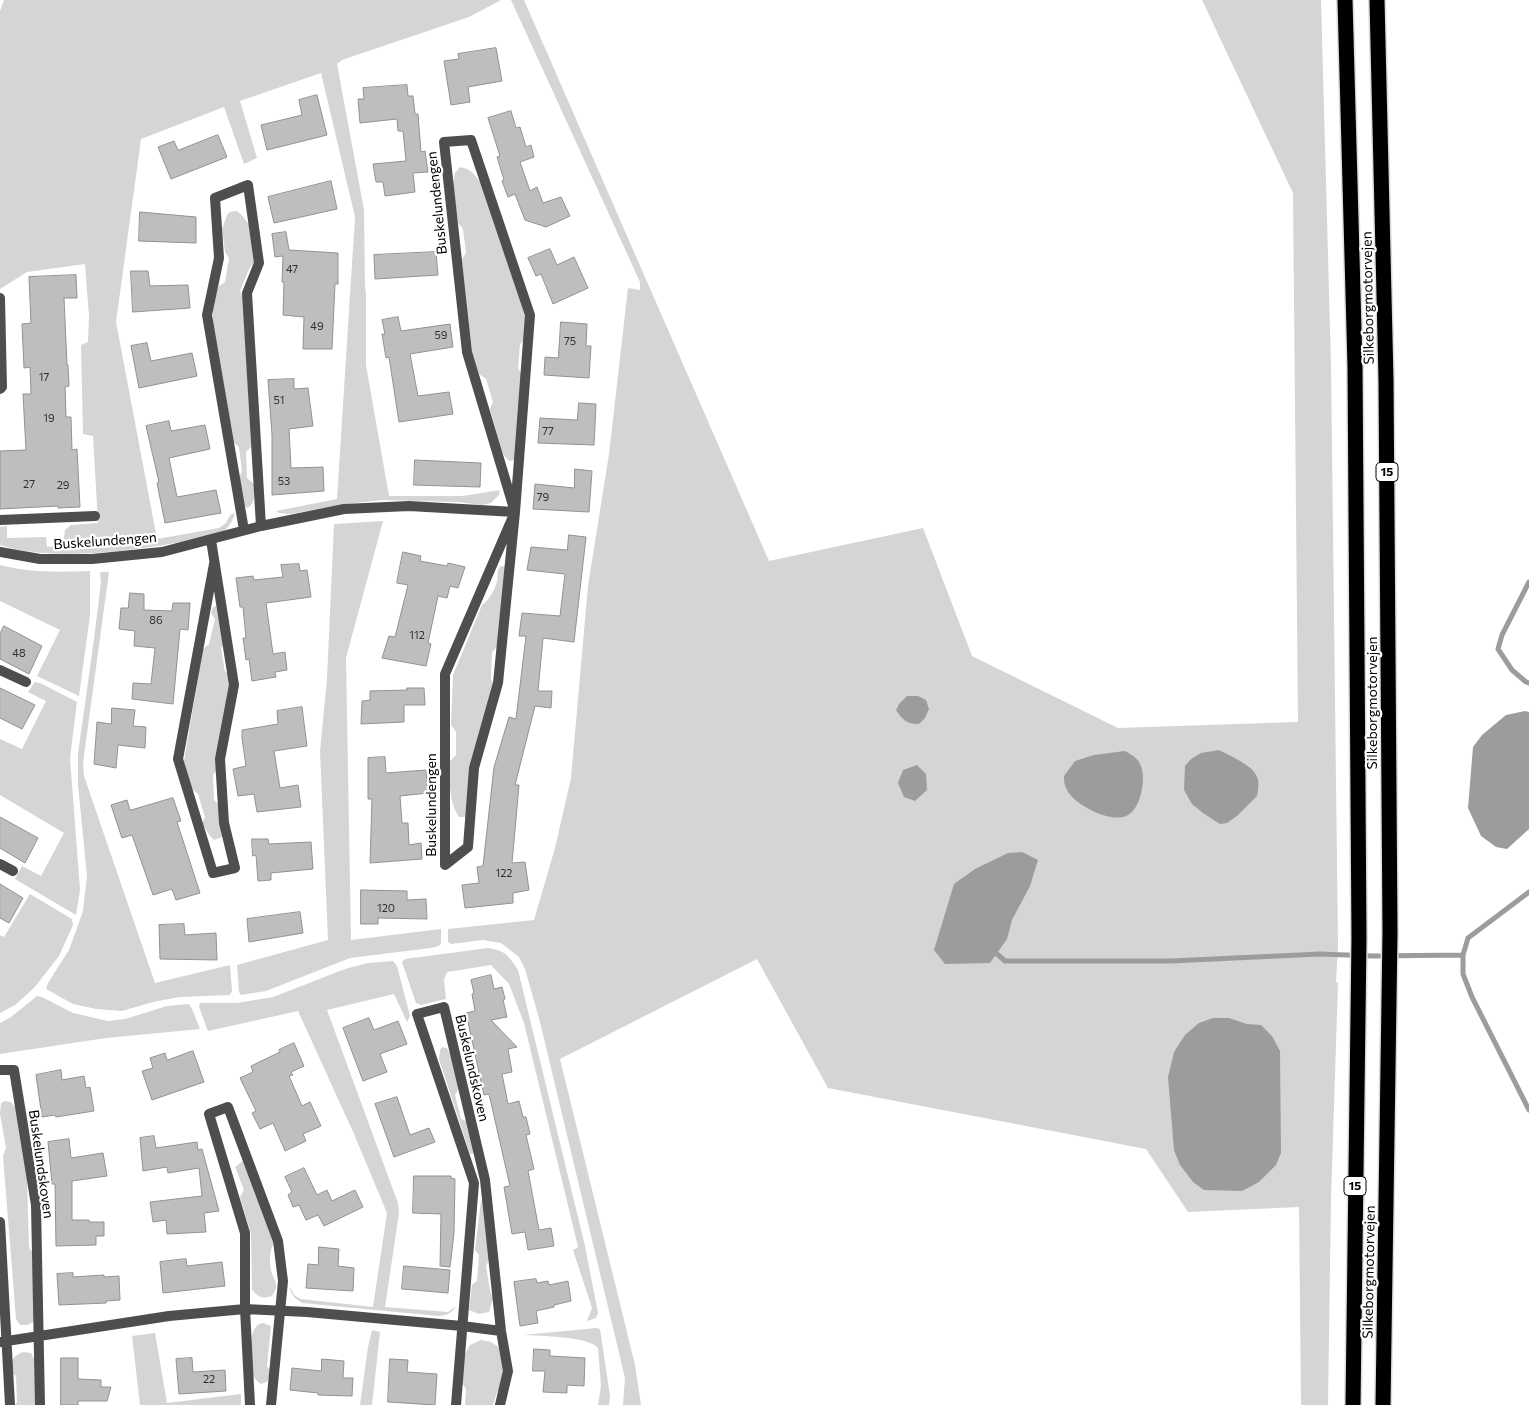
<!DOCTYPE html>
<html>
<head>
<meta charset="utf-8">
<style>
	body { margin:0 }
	canvas { display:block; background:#fff }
</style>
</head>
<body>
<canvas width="1529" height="1405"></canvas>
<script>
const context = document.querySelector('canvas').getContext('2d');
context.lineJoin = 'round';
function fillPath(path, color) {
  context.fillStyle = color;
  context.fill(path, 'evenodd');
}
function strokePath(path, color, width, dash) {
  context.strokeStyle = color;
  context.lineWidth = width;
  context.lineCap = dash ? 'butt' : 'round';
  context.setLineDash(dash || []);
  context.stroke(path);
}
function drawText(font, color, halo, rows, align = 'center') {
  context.font = font + ' Commissioner,sans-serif';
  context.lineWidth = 4.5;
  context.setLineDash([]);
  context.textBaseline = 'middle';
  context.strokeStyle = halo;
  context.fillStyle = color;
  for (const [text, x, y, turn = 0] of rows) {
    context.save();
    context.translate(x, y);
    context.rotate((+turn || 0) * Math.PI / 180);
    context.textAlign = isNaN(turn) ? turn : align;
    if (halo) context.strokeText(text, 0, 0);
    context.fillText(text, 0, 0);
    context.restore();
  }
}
fillPath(new Path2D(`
	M4 0H501L469 17 342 60 337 64 364 210 365 288 366 292V365L389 496H463L500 490 499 495 491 503 482 505 457 502 382 500 339 505 291 514 279 513 276 511 337 499 355 217 321 73 240 101 257 158 244 164 224 107 141 139 116 322 157 539 219 528 226 523 230 515 235 513C233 520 229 528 223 531 212 537 198 538 186 541 133 551 51 562 0 545V527L7 526V538L46 537 47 547 63 545 65 530 71 525 98 523 93 436 83 434 81 345 88 342 89 317 85 264 27 272 0 289V11Z
	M511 0H524L769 561 923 528 972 656 1118 728 1298 722 1293 193 1202 0H1321L1331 365 1338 947 1336 982 1338 983 1331 1198 1328 1405H1301L1299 1207 1188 1212 1146 1149 828 1088 757 959 560 1059 635 1365 641 1405H623L625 1378 540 1022 525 969 519 957 501 943 483 940 451 944 448 942V929L534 920 555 848 571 778 588 586 609 454 628 288 640 290V282Z
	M460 167C472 169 475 175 482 185L526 319 524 340 520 344 518 368 523 376 517 455 514 460 509 461 503 454 490 409 493 402 486 379 479 374 472 350 462 259 466 253 463 229 458 223 453 184 455 173Z
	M237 211C256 227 253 239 255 262L250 267 240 291 243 297 251 447 246 452 247 478 254 484C254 493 256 502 248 508L244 506 239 478 242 471 239 447 233 442 213 325V308L218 287 225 282 229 258 225 252 222 229 227 215 230 212Z
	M383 521 346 658 351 940 441 929V943L439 946 431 948 350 958 266 991 241 995 239 992 237 965 328 940 320 751 327 679 334 524Z
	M0 565C31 573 58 572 90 571V615L79 696 37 676 60 630 0 601Z
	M501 566 508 567 498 646 492 652 491 679 494 684 466 817H459C448 800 450 780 450 761L456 755V732L451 725 453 675 482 605C489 600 495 590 497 581 499 575 495 572 501 566Z
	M100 572H109L83 763 84 776 155 983 230 965 232 991 230 995 179 997 153 1002 122 1011 96 1009 73 1004 46 989 48 983 69 950 83 911 87 876 78 785V754L94 639 101 582Z
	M216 606 225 642 221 648 225 672 230 673 231 685 217 770 213 775 214 800 219 805 222 837 214 840 210 836 202 823 205 817 198 794 191 788 184 761 203 649 209 644 215 619 211 613 213 607Z
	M35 682 42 684 77 702 70 758 80 890 76 915 15 879 22 866 41 876 64 833 0 795V739L22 749 46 701 28 692Z
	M30 894 72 919 73 925 59 956 34 988 15 1005 0 1013V935L4 937Z
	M488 948C506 951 508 955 518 970L585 1246 598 1313 596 1318 587 1321 592 1308 573 1250 578 1247 524 1023 509 984 491 965 447 972 444 980 446 999 421 1005 416 1003 402 962 405 959Z
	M393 961 397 966 410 1016 407 1022 394 994 327 1010 398 1203 399 1213 385 1307 448 1312 456 1306C451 1314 447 1315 438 1316L302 1303C296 1299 290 1295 290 1286L294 1295 301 1299 373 1307 387 1213 354 1134 298 1011 208 1031 199 1007 200 1003H237L273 997 345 969 368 963Z
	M37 996 42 997 73 1013 108 1021 125 1019 167 1006 189 1004 192 1009 200 1029 106 1038 0 1054V1023L11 1017Z
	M442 1047 447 1048 452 1059 460 1086 455 1095 461 1119 468 1122 474 1153 470 1154 439 1059 440 1050Z
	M5 1101 11 1102 16 1109 27 1178 29 1248 34 1254 35 1320C30 1325 27 1325 20 1325L16 1319 3 1156 6 1148 0 1114 1 1103Z
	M244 1160 274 1242C269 1252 269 1263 272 1274 276 1283 279 1286 272 1296 261 1299 260 1298 252 1290L251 1234 240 1197 244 1190 235 1167Z
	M484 1200 490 1258 486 1266 490 1291 493 1298 489 1312 479 1314 469 1310 472 1285 477 1281 479 1255 475 1250 481 1201Z
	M263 1323 271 1326 267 1366 271 1372 267 1382 261 1384C256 1381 253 1376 252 1371 250 1362 249 1333 256 1327 258 1324 259 1324 263 1323Z
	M596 1328 600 1329 610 1396 609 1405H598L601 1386 598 1348C588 1336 540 1336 523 1335Z
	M372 1330 380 1332 372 1405H360L368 1347Z
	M155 1333 167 1403 241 1394V1405H140L132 1336Z
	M481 1340 491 1342 500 1348 504 1374 502 1388 497 1392 493 1405H465L466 1389 462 1383 464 1356 470 1345Z
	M23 1352 31 1353 35 1361 37 1405H15L17 1402 16 1376 11 1372C10 1360 13 1356 23 1352Z`), '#d5d5d5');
fillPath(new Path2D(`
	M907 696H918L926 700 929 709 925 718 919 724C906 724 903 720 896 710L899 704Z
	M1525 711 1529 712V829L1507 849 1496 847 1481 836 1468 808 1473 747 1482 735 1506 715Z
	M1219 750C1230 756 1256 766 1258 780 1259 785 1258 791 1257 796L1237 816 1227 823 1220 824 1203 813 1192 804 1184 790 1185 766 1191 759 1201 753Z
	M1125 751C1132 755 1138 758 1141 766 1146 779 1141 808 1128 815 1112 825 1072 804 1066 788 1064 784 1064 780 1064 776L1075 761 1094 755Z
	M917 765 926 774 927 790 915 801 904 797 898 783 903 770Z
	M1022 852 1038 860 1030 886 1012 920 1007 939 990 963 945 964 934 950 954 884 975 869 1008 853Z
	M1213 1018H1229L1247 1024 1261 1025 1272 1036 1280 1051 1281 1153 1276 1165 1259 1182 1242 1191 1204 1190 1193 1182 1180 1165 1174 1150 1168 1077 1174 1052 1185 1035 1199 1023Z`), '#9c9c9c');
strokePath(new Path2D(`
	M1529 582 1502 635 1498 649 1512 670 1526 682 1529 683
	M997 954 1005 961H1171L1320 954 1373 956 1463 955 1468 938 1529 892
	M1463 955V974L1472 997 1529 1110`), '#9c9c9c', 5);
const building = new Path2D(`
	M496 48 502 81 468 87 470 102 451 105 444 61 459 59 458 54Z
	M407 85 408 96H413L415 114H418L421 152 425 151 428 172 413 173 415 192 385 196 383 182H376L373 164 406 161 403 131H398L397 119 360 123 358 99H364L363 88Z
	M317 95 327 135 267 150 261 125 302 115 299 100Z
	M511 111 516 128 520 127 526 147 531 145 534 157 520 162 530 191 537 187 543 203 561 197 570 216 546 227 525 220 515 194 508 197 502 181 504 180 497 157 500 156 488 118Z
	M218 135 227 157 171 179 158 147 174 141 178 150Z
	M331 181 337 209 274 223 268 197Z
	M140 212 196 217V243L139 241Z
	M286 232 289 250 338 253V284H335L332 349H303L304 317 283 315 284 282H282L283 256 275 257 272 234Z
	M550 249 557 265 574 257 588 288 553 304 541 274 536 276 528 258Z
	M436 252 438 275 375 279 374 255Z
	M131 271H148L150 286 188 285 190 308 133 312Z
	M76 275 77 298H64L67 365H68L69 386 65 387 66 417H71L72 450 77 449 80 507 58 508V506L0 509V451L26 450 23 394H31L30 367 24 368 22 324 31 323 29 277Z
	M398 317 401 331 450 324 453 347 410 354 418 396 449 392 453 414 399 422 389 357 386 358 382 334H385L382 320Z
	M561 322 587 324 586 346H591L589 378 544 375 545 357 558 358Z
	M147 343 151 361 192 353 197 376 139 388 131 346Z
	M294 379V389L308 388 313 426 289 429 291 468 323 467 324 491 272 495V435L268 380Z
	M579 403 596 404 594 445 538 443 540 418 577 420Z
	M169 421 171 431 205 425 210 449 169 458 177 497 216 490 221 513 165 523 157 483 159 482 146 426Z
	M415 460 481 463 480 487 414 485Z
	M575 469 592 471 589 512 533 509 535 484 574 488Z
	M569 535 586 537 574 642 543 638 538 691H552L551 708 535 706 515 785H519L512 863 525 862 529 890 513 893V903L465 908 462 885 479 883 477 867 483 866 494 767 509 717 516 719 526 636H519L522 613 560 616 565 574 527 570 531 547 567 550Z
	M403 552 421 556 420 561 447 566 448 563 465 567 458 588 450 586 447 598 438 596 428 643 431 644 426 666 382 658 389 636 395 637 408 585 397 583Z
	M299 564 300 571 307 570 311 597 266 603 273 654 285 652 287 670 275 672 276 677 252 681 249 659 246 660 243 638H246L243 607H240L236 578 253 576 254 580 283 577 281 565Z
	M130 593 144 594V610L172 611 173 603H190L188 630 180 629 173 704 132 699 133 683 151 684 155 648 134 646 135 631 119 629 121 608H128Z
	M4 626 42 646 29 674 0 659V634Z
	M0 688 35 705 22 729 0 718Z
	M407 688H424L425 705H404V722L361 724 362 701 370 700V691L407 690Z
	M302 707 307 746 274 751 280 788 298 785 301 807 257 812 254 794 238 796 233 769 246 766 242 738V730L278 724 277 711Z
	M112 708 135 710 133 726 146 727 145 748 118 745 116 768 94 764 97 722 111 724Z
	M385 757 386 773 426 770 428 793 400 796 402 823H408L409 845 421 843 422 859 370 863 372 799H368V758Z
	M173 798 181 821 177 822 200 893 176 900 172 889 153 895 132 835 122 838 111 805 127 800 130 810Z
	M0 817 38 838 25 863 0 848Z
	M252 839H268L269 844 311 842 313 869 271 873V880L258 881 256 855 253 856Z
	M0 884 23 898 9 923 0 918Z
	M361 890 407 891V900L426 899 427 919 378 918V924H361Z
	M300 912 303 933 249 942 247 919Z
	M184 924 185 935 216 933 217 960 160 959 159 925Z
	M491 975 494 989 502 987 505 999 503 1000 507 1017 491 1020 517 1047 508 1049 512 1072 502 1074 508 1104 519 1101 523 1117H526L530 1134 526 1135 534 1169 528 1171 539 1230 551 1228 554 1246 528 1250 525 1232 512 1234 504 1187 510 1186 489 1094 484 1095 466 1013 475 1011 472 994 474 993 471 980Z
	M369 1018 374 1030 398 1021 407 1044 380 1054 387 1072 363 1081 343 1028Z
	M294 1043 304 1066 291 1072 293 1075 289 1076 302 1106 310 1102 321 1126 303 1134 306 1141 285 1151 273 1123 260 1129 252 1113 256 1111 240 1078 253 1072 251 1066 280 1052 279 1050Z
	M193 1051 204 1082 152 1100 142 1071 153 1068 150 1058 165 1053 167 1060Z
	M61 1070 62 1080 84 1076 86 1088 90 1087 94 1111 56 1117 55 1115 42 1117 36 1075Z
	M397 1097 410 1135 429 1128 435 1142 394 1157 375 1104Z
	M154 1136 156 1148 197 1142 198 1150 202 1149 219 1211 204 1213 206 1232 167 1234 166 1220 153 1222 150 1202 202 1196 199 1168 168 1173 167 1167 143 1171 140 1138Z
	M69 1139 71 1158 103 1153 107 1176 72 1181V1220H89V1222H104V1236H96V1245L56 1246 55 1184H52L48 1142Z
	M304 1168 317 1195 327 1190 332 1201 355 1190 363 1207 324 1226 318 1215 306 1220 299 1205 293 1207 288 1195 292 1192 285 1177Z
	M414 1176H451V1178L455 1179 454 1233 450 1267 440 1266 441 1214 413 1213Z
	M319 1247 339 1249 338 1266 354 1268 353 1291 306 1288 308 1264 318 1265Z
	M186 1259 187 1266 222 1262 225 1286 163 1293 160 1262Z
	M404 1266 450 1270 448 1293 402 1289Z
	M73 1273V1277L104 1275V1277L119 1276 120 1300 106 1301V1303L59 1305 57 1274Z
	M536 1279 537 1283 548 1281 549 1285 568 1281 571 1301 554 1305V1307L536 1311 538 1323 520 1326 514 1282Z
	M534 1349 550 1350V1356L585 1358 584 1386 567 1385V1393L543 1392 545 1371H533Z
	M61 1358H78V1379L101 1380V1387H111L107 1401H78V1405H61Z
	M192 1358 193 1372 225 1370 226 1391 179 1394 176 1359Z
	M322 1359 344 1361 343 1378H353L352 1396 318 1395V1393L290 1390 292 1368 321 1371Z
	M390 1359 408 1360 407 1372 437 1374 435 1405 388 1402Z`);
fillPath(building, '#bebebe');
strokePath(building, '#929292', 1);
const highway = new Path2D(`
	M1345 0 1355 366 1359 938 1353 1405
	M1377 0 1386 380 1390 932 1383 1405`);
strokePath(highway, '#dbdbdb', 18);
strokePath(new Path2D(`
	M471 140 530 315 515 512 467 352 444 142Z
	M0 389 2 387 0 298
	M515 512 498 683 474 768 468 847 445 865V674Z
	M0 520 95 516
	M244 530 207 315 219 258 215 198 248 185 259 263 247 293 261 526
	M211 540 234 685 220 759 224 823 235 868 213 873 178 759 214 564
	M0 552 40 559H92L162 552 261 526 344 509 409 506 515 512
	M0 670 26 682
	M0 864 13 871
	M0 1070H14L36 1205 40 1405
	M0 1222 10 1405
	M0 1342 169 1316 245 1309 307 1312 462 1326 501 1331
	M250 1405 245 1309V1233L209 1114 228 1107 278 1241 283 1281 271 1405
	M456 1405 474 1183 417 1014 444 1007 485 1180 501 1331 508 1371 500 1405`), '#4e4e4e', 10);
strokePath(highway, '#000', 15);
drawText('11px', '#303030', null, [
	["47",292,269],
	["49",317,326],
	["59",441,335],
	["75",570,341],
	["17",44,377],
	["51",279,400],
	["19",49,418],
	["77",548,431],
	["53",284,481],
	["27",29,484],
	["29",63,485],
	["79",543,497],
	["86",156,620],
	["112",417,635],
	["48",19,653],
	["122",504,873],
	["120",386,908],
	["22",209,1379]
]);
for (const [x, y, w] of [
	[1387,472,22],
	[1355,1186,22]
]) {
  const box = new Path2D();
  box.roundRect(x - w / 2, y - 9.5, w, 19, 4);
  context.fillStyle = '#fff';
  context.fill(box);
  strokePath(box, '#000', 1);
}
drawText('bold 12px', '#000', null, [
	["15",1387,472],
	["15",1355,1186]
]);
drawText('14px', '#000', '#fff', [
	["Buskelundengen",437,203,-96],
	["Silkeborgmotorvejen",1368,298,-91],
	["Buskelundengen",105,541,-4],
	["Silkeborgmotorvejen",1372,703,-90],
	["Buskelundengen",431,805,-90],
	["Buskelundskoven",472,1068,77],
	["Buskelundskoven",41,1164,82],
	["Silkeborgmotorvejen",1369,1272,-89]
]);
</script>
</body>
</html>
